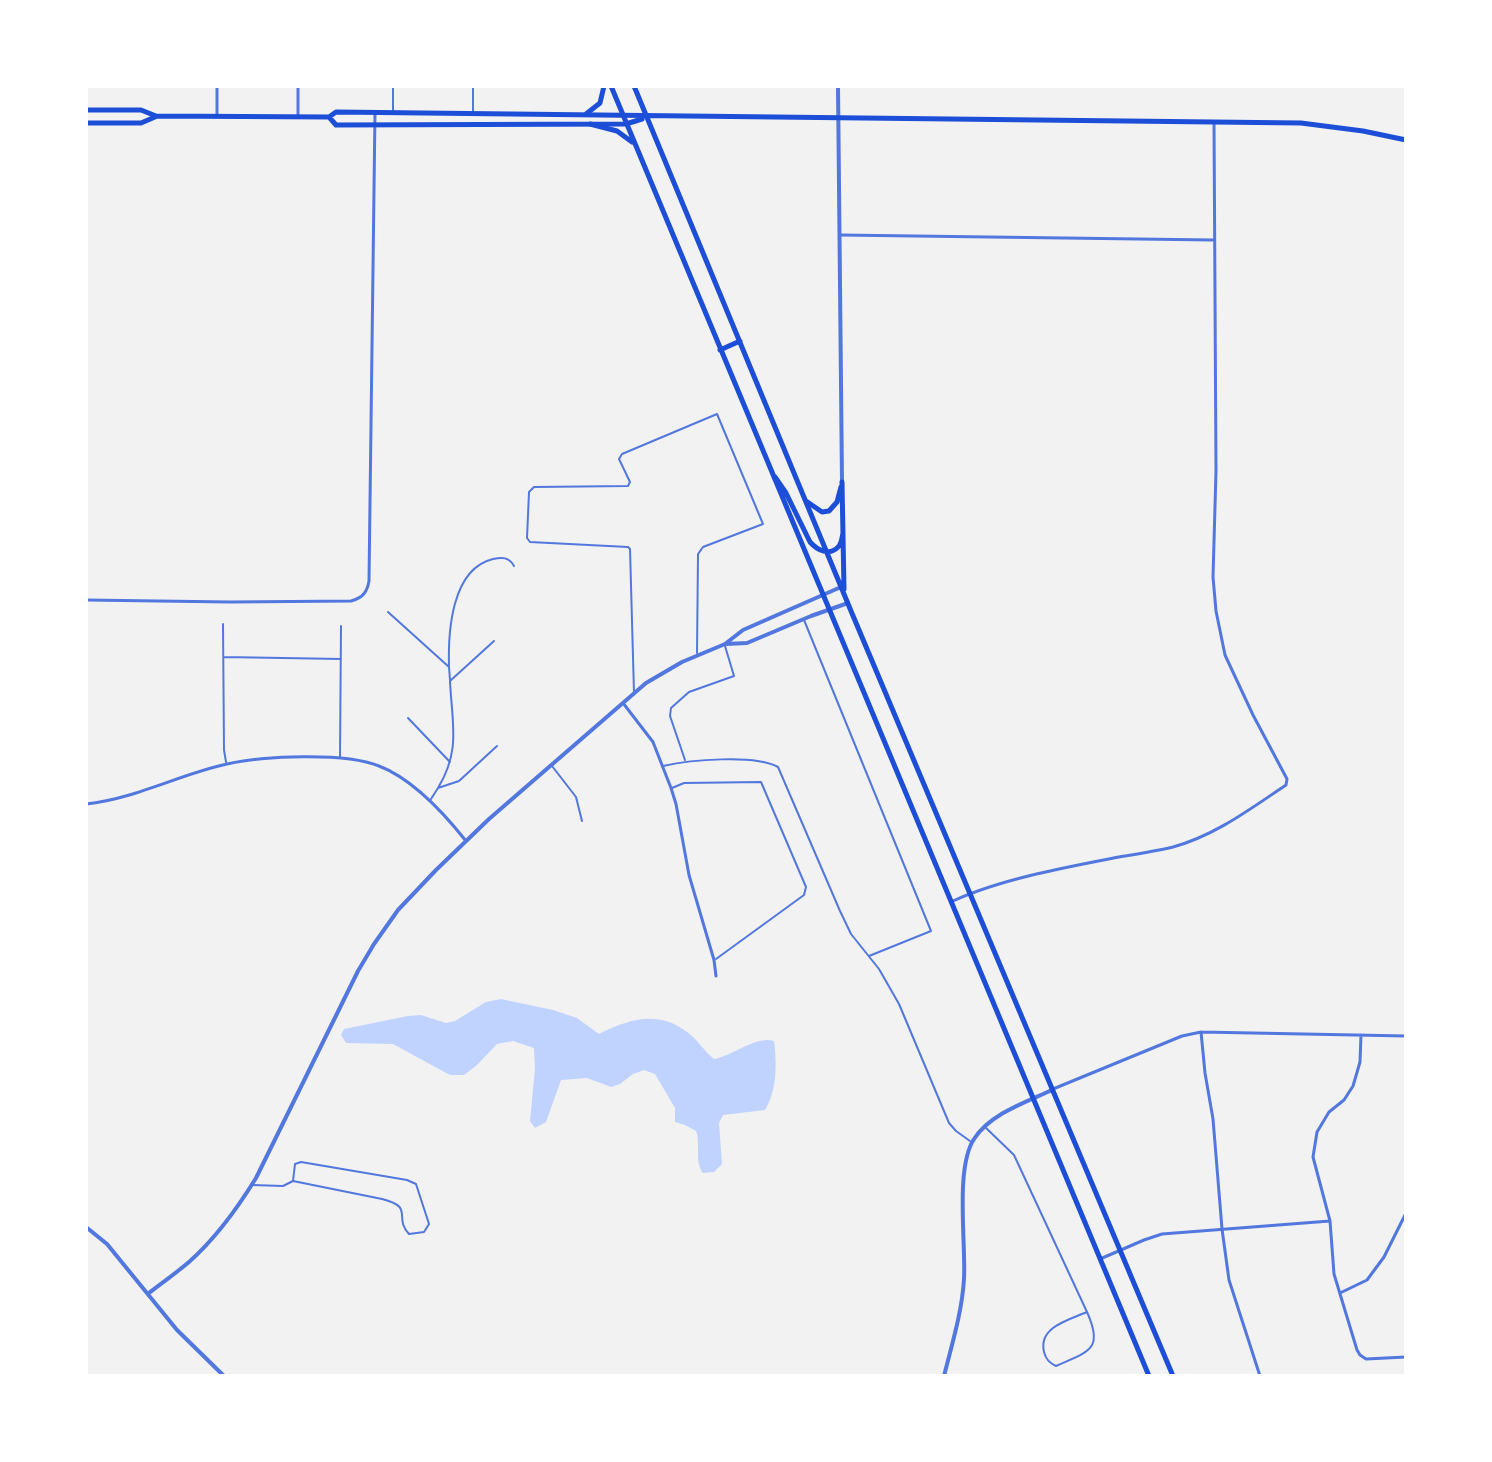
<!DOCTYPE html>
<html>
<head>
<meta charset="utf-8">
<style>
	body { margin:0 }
	#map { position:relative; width:1492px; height:1462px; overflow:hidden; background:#f2f2f2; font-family:"Titillium Web",sans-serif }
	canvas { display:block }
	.frame { position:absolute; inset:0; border:88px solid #fff; pointer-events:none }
</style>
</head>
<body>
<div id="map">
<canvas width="1492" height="1462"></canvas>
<div class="frame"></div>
</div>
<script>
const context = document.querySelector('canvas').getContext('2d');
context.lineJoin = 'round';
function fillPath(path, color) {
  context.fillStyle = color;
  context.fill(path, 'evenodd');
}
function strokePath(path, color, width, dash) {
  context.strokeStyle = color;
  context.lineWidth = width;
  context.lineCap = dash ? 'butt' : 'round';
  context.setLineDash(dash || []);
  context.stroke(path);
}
fillPath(new Path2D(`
	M501 999 553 1010 577 1018 599 1034C629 1019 658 1010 687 1032 697 1039 704 1051 714 1059 732 1056 757 1035 774 1041 777 1064 777 1090 765 1110L723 1115 719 1123 722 1164 714 1172 703 1173C694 1161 701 1144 696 1131L685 1125 675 1122V1108L655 1074 644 1070 633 1074 620 1084 611 1087 587 1078 561 1080 546 1122 535 1128 530 1121 535 1069 534 1048 513 1041 497 1044 477 1065 464 1075H450L393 1044 346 1043 341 1035 344 1029 408 1016 421 1015 446 1023 455 1021 486 1002Z`), '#bfd3fe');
strokePath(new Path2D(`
	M473 86V113
	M393 113V86
	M388 612 449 667 450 680
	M804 620 931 931 869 956
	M223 624 224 750 226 762
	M224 657 341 659
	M449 667C448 633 451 569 493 559 502 557 509 557 514 566
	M634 693 630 549 628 547 530 542 527 538 529 492 534 487 628 486 630 482 619 459 622 454 717 414 763 524 703 547 698 554 697 653
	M408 718 450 762
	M340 757 341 626
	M685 760 670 716 671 708 689 692 734 676 725 646
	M552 766 576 797 582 821
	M663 766C690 760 754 754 778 767L840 911 851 934 879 969 899 1004 949 1123 956 1131 970 1141
	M438 788C461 750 452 724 450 681L494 641
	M672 788 684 783 761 782 806 887 804 895 716 959
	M431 799 438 788 459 781 497 746
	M985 1127 1014 1155 1087 1312C1104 1350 1089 1351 1056 1366 1050 1363 1046 1360 1044 1352 1038 1327 1069 1320 1087 1312
	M252 1185 283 1186 293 1181 382 1199C415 1207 393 1217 409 1234L424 1232 429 1224 416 1184 407 1180 301 1162 295 1164 293 1181`), '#5277de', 2);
strokePath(new Path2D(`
	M217 86V114
	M298 86V117
	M840 235 1213 240
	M86 600 230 602 351 601C362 598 367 593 369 581L375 112
	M623 703 653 742 671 788 676 804 689 875 714 960 716 976
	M86 804C135 799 180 774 227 764 263 756 345 752 379 766 413 779 443 812 466 841
	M953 901C1001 879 1067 867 1119 857 1137 854 1156 851 1173 847 1216 835 1250 809 1286 785L1287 779 1253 715 1225 655 1216 611 1213 577 1216 471 1214 122
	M1201 1032 1205 1073 1213 1119 1222 1229 1229 1280 1260 1376
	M1361 1035 1360 1062 1353 1086 1344 1100 1329 1112 1317 1132 1313 1157 1330 1221 1334 1274 1357 1350 1360 1355 1366 1359 1406 1357
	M1053 1089 1182 1036 1201 1032 1406 1036
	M1100 1259 1144 1240 1162 1234 1330 1221
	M1340 1293 1367 1280 1384 1257 1406 1213`), '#5277de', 3);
strokePath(new Path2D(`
	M838 86 842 482
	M726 644 747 643 811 616 848 603
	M86 1227 107 1244 177 1330 224 1376
	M149 1293C162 1283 176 1273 189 1262 216 1238 237 1209 256 1178L358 971 374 944 398 910 436 870 489 819 646 683 682 662 725 644 743 630 841 587
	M944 1376C952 1344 962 1312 964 1279 966 1242 955 1168 974 1139 990 1114 1026 1102 1052 1090`), '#5277de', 4);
strokePath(new Path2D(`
	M86 110H141L156 116 329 117 336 112 1301 123 1363 131 1406 140
	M329 117 336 125 626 124 642 119
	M86 123H141L155 117`), '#1d4ed8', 5);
strokePath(new Path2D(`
	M611 86 1149 1376
	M634 86 851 611 1173 1376
	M586 114 600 103 604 86
	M590 124 617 131 632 142
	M720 350 740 341
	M775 477 786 493 810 542C817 550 830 557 839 546 842 542 842 537 843 533
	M842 482 844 589
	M806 501 822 512 829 511 837 502 841 487`), '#1d4ed8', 5);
</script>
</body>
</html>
